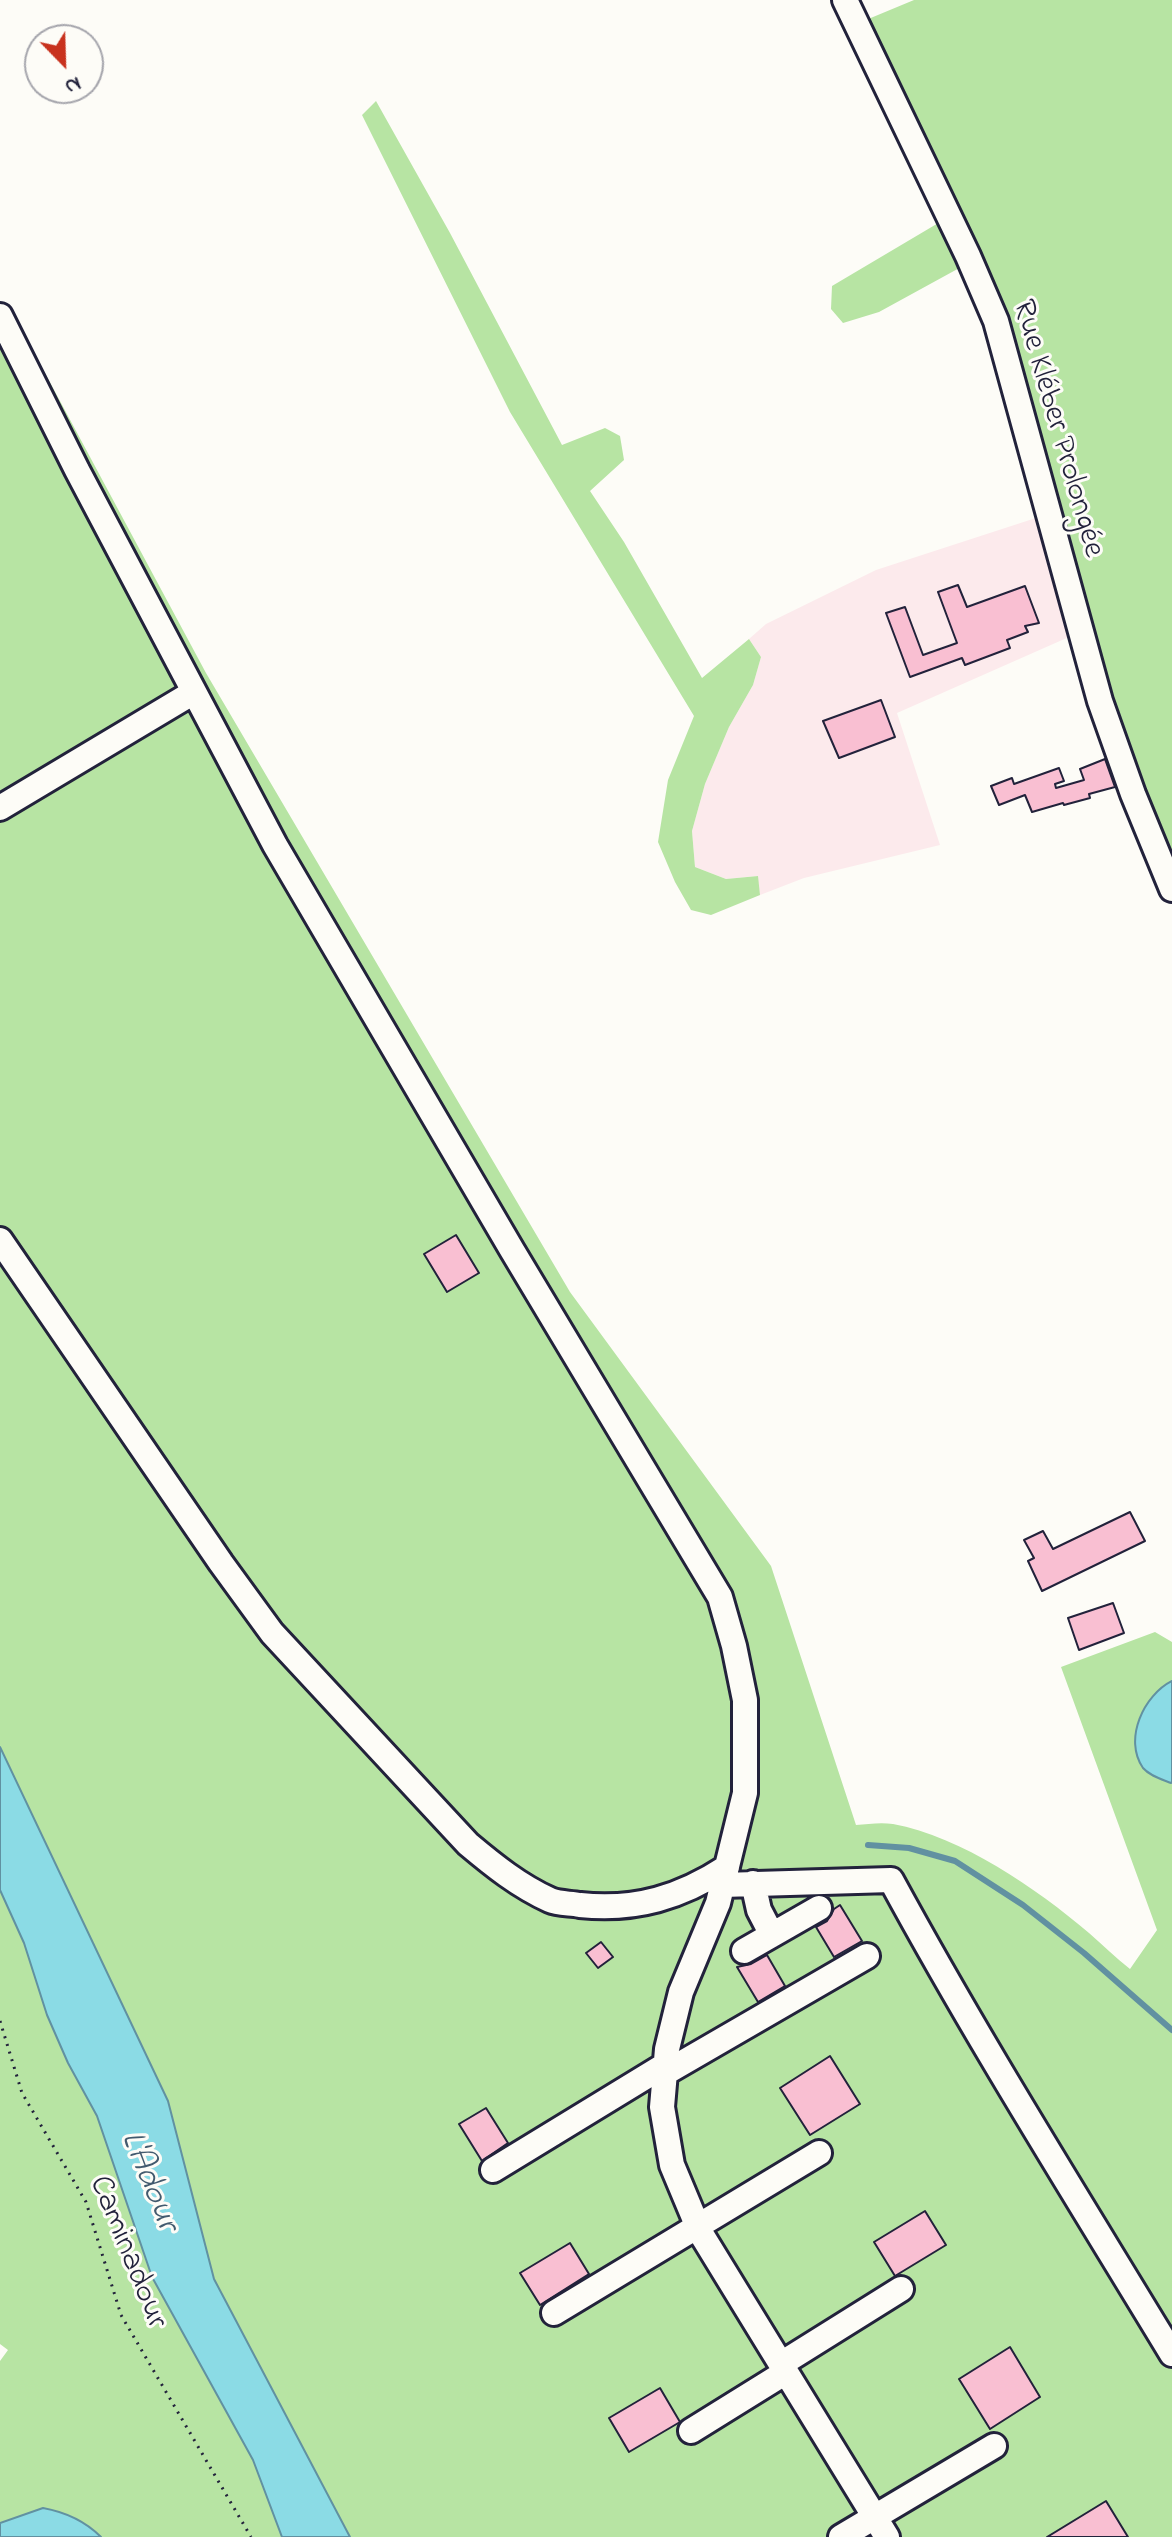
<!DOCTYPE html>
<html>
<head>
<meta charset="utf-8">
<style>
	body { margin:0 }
	#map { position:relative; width:1172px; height:2537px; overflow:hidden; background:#fdfcf7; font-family:"Indie Flower",sans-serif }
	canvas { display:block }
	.north { position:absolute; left:24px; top:24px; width:80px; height:80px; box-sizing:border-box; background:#fdfcf7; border:2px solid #a5a5ac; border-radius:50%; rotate:157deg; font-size:22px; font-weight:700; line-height:32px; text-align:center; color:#22223b }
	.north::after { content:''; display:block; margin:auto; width:28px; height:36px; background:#c8321e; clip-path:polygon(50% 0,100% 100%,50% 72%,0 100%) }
</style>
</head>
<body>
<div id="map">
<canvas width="1172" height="2537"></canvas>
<div class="north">N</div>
</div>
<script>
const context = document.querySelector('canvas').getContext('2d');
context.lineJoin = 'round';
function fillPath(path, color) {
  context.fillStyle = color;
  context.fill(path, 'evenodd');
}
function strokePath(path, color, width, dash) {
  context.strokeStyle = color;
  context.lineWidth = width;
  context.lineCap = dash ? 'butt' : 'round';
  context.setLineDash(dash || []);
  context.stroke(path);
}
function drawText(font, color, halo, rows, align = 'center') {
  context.font = font + ' "Indie Flower",sans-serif';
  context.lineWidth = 6;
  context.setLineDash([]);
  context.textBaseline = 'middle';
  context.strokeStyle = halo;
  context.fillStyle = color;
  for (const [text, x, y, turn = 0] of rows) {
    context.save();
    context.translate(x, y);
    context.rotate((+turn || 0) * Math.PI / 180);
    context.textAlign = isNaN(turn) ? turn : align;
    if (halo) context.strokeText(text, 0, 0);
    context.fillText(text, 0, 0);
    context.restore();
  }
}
fillPath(new Path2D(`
	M1042 516 1078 633 897 713 940 845 804 878 760 895 757 876 726 879 695 867 692 831 705 784 729 727 753 685 761 657 749 639 766 624 876 570Z`), '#fceaec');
fillPath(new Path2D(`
	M914 0H1172V880L1156 885 1124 801 990 319 963 266 879 312 843 323 831 309 832 286 940 222 849 27Z
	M376 101 450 233 562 445 605 428 620 436 624 460 590 491 624 542 702 678 749 639 761 657 753 685 729 727 705 784 692 831 695 867 726 879 758 876 760 895 711 915 691 910 675 882 658 842 668 780 694 716 510 412 362 115Z
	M17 321 206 673 570 1292 771 1566 856 1825C868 1824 881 1822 893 1824 962 1837 1036 1888 1089 1933 1103 1945 1116 1958 1130 1969L1157 1930 1061 1667 1155 1632 1172 1642V2537H350L214 2279 168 2101 0 1747V328Z
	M0 1890 24 1943 47 2015 68 2063 97 2116 152 2277 253 2460 282 2537H0V2361L8 2350 0 2344Z`), '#b7e4a3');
const water = new Path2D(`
	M1172 1681V1782L1171 1783C1161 1779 1150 1776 1143 1768 1123 1739 1144 1695 1172 1681Z
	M0 1747 168 2101 214 2279 350 2537H282L253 2460 152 2277 97 2116 68 2063 47 2015 24 1943 0 1890Z
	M43 2508C65 2512 85 2521 101 2537H0V2523Z`);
fillPath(water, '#8bdbe5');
strokePath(water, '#6191a1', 2);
strokePath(new Path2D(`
	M868 1845 909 1848 955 1861 1023 1905 1084 1953 1172 2030`), '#6191a1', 6);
const building = new Path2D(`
	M958 585 967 607 1025 586 1039 623 1025 626 1028 632 1007 640 1010 648 965 665 962 658 910 677 886 613 905 607 923 655 957 643 938 592Z
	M881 700 895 737 839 758 823 721Z
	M1105 759 1115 787 1089 794 1090 798 1064 805 1063 803 1032 812 1025 795 999 805 991 786 1012 778 1014 784 1059 768 1064 781 1055 784 1056 788 1084 780 1080 769Z
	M456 1235 479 1273 447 1292 424 1254Z
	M1130 1512 1145 1541 1042 1591 1028 1561 1034 1558 1024 1540 1043 1531 1053 1549Z
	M1113 1603 1124 1633 1079 1650 1068 1618Z
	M840 1905 862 1941 834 1957 816 1927 827 1921 834 1909Z
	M601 1942 613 1957 598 1968 586 1953Z
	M767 1955 785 1986 758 2002 737 1967 751 1964Z
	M830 2056 860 2104 810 2135 780 2088Z
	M486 2108 508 2143 482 2161 459 2124Z
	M925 2211 946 2245 895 2276 874 2242Z
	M570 2243 589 2274 540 2305 520 2273Z
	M1010 2347 1040 2397 990 2429 959 2379Z
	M660 2388 680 2422 629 2452 609 2418Z
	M1106 2501 1128 2537H1047Z`);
fillPath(building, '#f9bfd2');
strokePath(building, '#22223b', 2);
const minor = new Path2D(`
	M845 0 968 256 996 321 1100 701 1133 794 1172 889
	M0 316 77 470 275 845 512 1250 720 1597 734 1646 745 1700V1793L718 1903 681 1992 667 2049 662 2107 672 2165 700 2232 887 2537
	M0 808 194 692
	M0 1240 221 1563 272 1633 468 1844C493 1865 519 1886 550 1900 559 1904 570 1903 580 1905 636 1911 681 1897 727 1867
	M753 1883 759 1910 772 1935
	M722 1885 891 1880C979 2042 1077 2197 1172 2354
	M744 1951 819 1908
	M665 2073 867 1956
	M493 2170 665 2065
	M554 2313 819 2153
	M781 2364 901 2289
	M691 2431 786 2372
	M841 2537 994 2446`);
strokePath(minor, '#22223b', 30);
strokePath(new Path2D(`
	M0 2021 22 2093 86 2202 121 2315 251 2537`), '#22223b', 3, [2, 6]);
strokePath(minor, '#fdfcf7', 24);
drawText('32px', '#22223b', '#fdfcf7', [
	["Rue Kléber Prolongée",1056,429,74],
	["Caminadour",126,2253,68]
]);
drawText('italic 34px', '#425a6e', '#fdfcf7', [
	["L'Adour",147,2182,68]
]);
</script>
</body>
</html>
